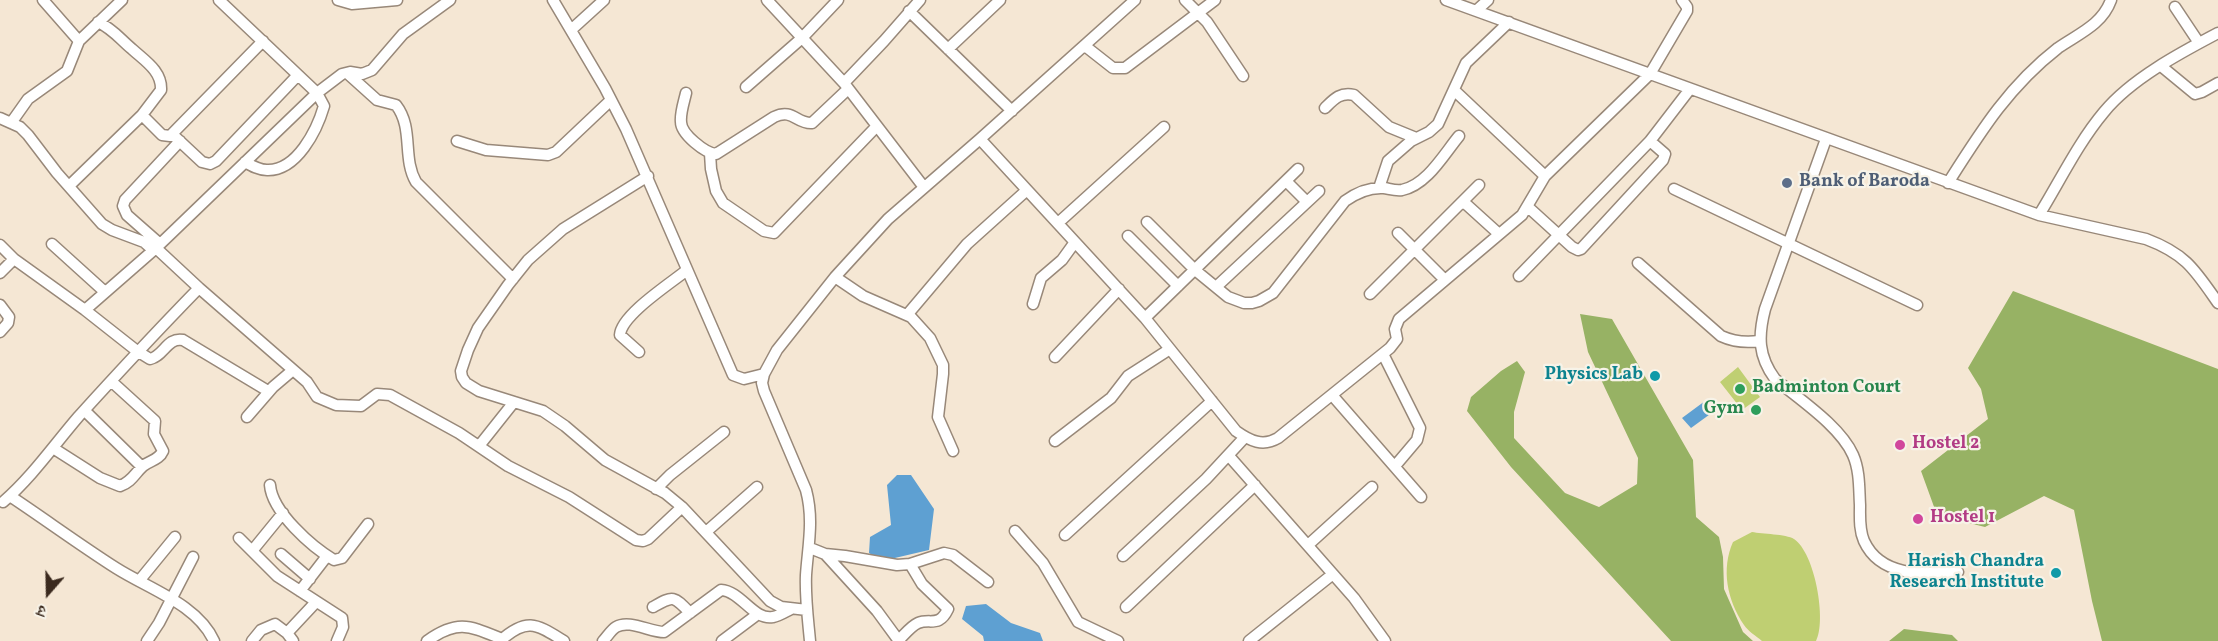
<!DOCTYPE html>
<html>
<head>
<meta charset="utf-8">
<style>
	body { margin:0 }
	#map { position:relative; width:2218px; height:641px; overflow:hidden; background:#f5e7d4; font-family:Vollkorn,"Noto Serif Devanagari",serif }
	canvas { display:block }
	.north { position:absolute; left:18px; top:563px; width:60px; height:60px; -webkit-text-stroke:4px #f7f3e8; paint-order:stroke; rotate:200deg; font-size:16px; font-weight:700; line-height:24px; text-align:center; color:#3b2a1e }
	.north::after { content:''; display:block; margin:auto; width:21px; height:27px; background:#3b2a1e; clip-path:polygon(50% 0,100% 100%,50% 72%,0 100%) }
</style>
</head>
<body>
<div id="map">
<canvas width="2218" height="641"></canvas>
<div class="north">उ</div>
</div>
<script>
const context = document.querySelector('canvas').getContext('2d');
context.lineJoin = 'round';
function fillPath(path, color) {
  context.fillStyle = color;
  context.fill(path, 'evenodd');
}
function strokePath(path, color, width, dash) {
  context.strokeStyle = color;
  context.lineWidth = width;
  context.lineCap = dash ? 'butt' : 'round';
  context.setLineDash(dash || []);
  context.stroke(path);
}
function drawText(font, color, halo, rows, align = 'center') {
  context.font = font + ' Vollkorn,serif';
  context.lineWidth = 4.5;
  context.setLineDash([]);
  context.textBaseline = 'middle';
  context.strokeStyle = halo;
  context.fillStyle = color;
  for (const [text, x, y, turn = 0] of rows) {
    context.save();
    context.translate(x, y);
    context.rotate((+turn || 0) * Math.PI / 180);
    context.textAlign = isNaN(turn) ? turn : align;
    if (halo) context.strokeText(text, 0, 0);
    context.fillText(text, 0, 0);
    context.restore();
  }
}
fillPath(new Path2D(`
	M1738 367 1760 397 1742 410 1720 382Z
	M1752 532C1762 534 1786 534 1794 539 1815 553 1827 621 1816 641H1762C1756 636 1748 631 1744 625 1727 600 1721 569 1733 542Z`), '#bfcf72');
fillPath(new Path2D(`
	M2013 291 2218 369V641H2102L2092 601 2074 510 2044 496 1985 527 1937 515 1921 471 1988 419 1981 389 1968 368Z
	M1580 314 1612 319 1693 460 1696 517 1719 537 1723 557 1724 589 1743 632 1753 641H1671L1511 467 1467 411 1471 397 1501 371 1517 361 1525 372 1514 412V438L1565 493 1599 507 1637 484 1638 458 1588 352Z
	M1904 629 1952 635 1958 641H1889Z`), '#97b264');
fillPath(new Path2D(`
	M1705 401 1713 412 1691 428 1682 418Z
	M897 475H911L934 509 929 550 882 561 869 553 870 537 891 525 887 485Z
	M986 604 1011 623 1040 633 1043 641H984L983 636 962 619 966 606Z`), '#5ea0d2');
const minor = new Path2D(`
	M43 0 79 41
	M338 0 352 4 397 0
	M553 0 605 88 626 129 733 375 744 379 764 374
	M767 0 844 83 923 186
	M1185 0 1207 22 1243 76
	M1446 0 2039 215 2146 239C2186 254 2195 270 2218 303
	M2175 7 2199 43
	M1477 10 1488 0
	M909 11 1012 111
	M571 30 604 0
	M1085 46 1113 68H1125L1215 0
	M948 49 1000 0
	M2161 66 2195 94 2202 92 2218 83
	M347 73 377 100 396 105C414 128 402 158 416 182L513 279
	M844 83 884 41 920 0
	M746 87 802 38 838 0
	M1455 91 1545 176
	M686 93C684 102 680 113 681 122 681 134 705 153 716 154L774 117C793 108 796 124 812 123L848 89
	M1325 108C1334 99 1340 92 1354 95L1389 127 1416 138
	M142 115 162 135 170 136 263 41
	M0 118 20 127 28 135 57 173 102 224 112 230 144 242 153 250
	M11 123 28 99 67 71 79 41 122 0
	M172 134 202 162 210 164 216 161 298 75
	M980 139 1145 318 1236 431C1250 441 1263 447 1278 438L1390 348 1397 339 1395 329 1399 319 1522 215 1545 176 1650 74 1687 11V7L1682 0
	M1826 139 1765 309C1758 336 1758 356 1775 379 1800 400 1840 426 1853 455 1860 471 1859 489 1860 505 1860 517 1859 530 1864 541 1881 578 1925 574 1958 572
	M457 141 486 150 548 155 556 152 611 100
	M710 153 711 169 716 191 723 203 764 231 774 233 876 127
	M245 162C252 166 259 170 267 170 297 171 317 130 324 106L317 93 342 74 350 72 362 74 372 70 403 34 450 0
	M648 176 563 229 528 260 508 285 478 328 468 350 461 371 462 377 466 383 479 391 543 411 565 426 605 460 665 493 682 507 770 601 781 607 807 610
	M1286 181 1307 202
	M1948 183C1981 131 2009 86 2058 48 2078 34 2102 25 2111 0
	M69 186 142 115 161 90C162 71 145 61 132 49 120 39 113 29 98 22
	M1379 188 1388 161 1411 141 1429 132 1438 124 1466 63 1509 22
	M1674 189 1917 305
	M1462 202 1479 185
	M1528 207 1572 247 1578 250 1581 249 1663 160 1665 154 1650 141
	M2039 215C2060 181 2078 143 2104 112 2131 79 2180 53 2218 33
	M1147 222 1195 270 1228 297 1244 303H1252L1259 301 1273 293 1345 201C1356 193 1369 187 1384 188 1390 189 1396 191 1402 190 1427 185 1444 154 1459 136
	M1058 223 1164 127
	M1398 233 1445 280
	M1128 236 1178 286
	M52 244 105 292
	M160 244 127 215 123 206 125 200 180 141
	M0 245 14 259 85 310 156 248 317 93 219 0
	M1638 263 1721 336C1734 342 1745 343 1759 341
	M0 273 14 259
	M1519 276 1650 141 1690 89
	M835 277 863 296 911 317 930 338 943 365V374L938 417 953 451
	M1216 287 1319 191
	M199 288 307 382 317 397 336 405 361 406 377 394 390 395 459 433 508 466 569 497 636 540 643 541 648 539 682 507
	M1370 294 1462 202 1467 205 1499 234
	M1033 304 1041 278 1062 260 1075 242
	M0 305 9 317 8 323 0 332
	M85 310 137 351 150 359C164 356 167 337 183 340L268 391
	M907 315 967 244 1027 190
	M1145 318 1298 169
	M639 352 620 335C621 315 671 283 687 270
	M1383 354 1420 428 1417 440 1395 466
	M1055 357 1119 289
	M1332 395 1421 497
	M85 411 142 467
	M247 417 273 387 293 370
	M1055 441 1111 398 1128 376 1170 349
	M479 446 514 402
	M53 448 100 478 120 486C132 482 135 473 143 466 151 460 159 460 163 451L154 434 155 421 111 381
	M1229 456 1354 598 1385 641
	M270 485C272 512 312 547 334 560L342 558 368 524
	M656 489 670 475 724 432
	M10 496C46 520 80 545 116 568 149 589 197 604 214 641
	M3 502C32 477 54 445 79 416 118 373 158 330 199 288L156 248
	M1015 531 1043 563 1078 622 1118 641
	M706 532 757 487
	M1065 535 1212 401
	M239 538 277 576 342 618 343 627 337 641
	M1308 545 1372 487
	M810 548 825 554 845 556 897 565 910 564 944 553 953 555 988 582
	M252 551 283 513
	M281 554 310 579
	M825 554 877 611 899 641
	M1123 556 1206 479 1245 437
	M139 581 175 537
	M300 591 327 556
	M653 607C673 596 673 595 690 613
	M1126 607 1255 485
	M287 633 316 602
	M899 640C904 635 911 626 918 623 930 618 939 628 948 609L922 584 910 564
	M147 641 159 623 193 557
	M252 641 261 630 275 624 287 633 293 641
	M427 641C458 619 470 626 502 639
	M500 641C527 617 536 624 564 641
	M603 641C607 637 611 630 616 627 629 619 650 632 664 632L721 590C741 591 754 621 773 617 779 616 785 612 791 609
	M722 641 758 614
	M810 641C808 619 805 597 806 575 808 546 814 520 806 490L764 391 762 383 764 374 777 350 835 277 888 219 980 139 1135 0
	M1249 641 1333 574`);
strokePath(minor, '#988879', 13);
strokePath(minor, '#fff', 10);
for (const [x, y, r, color] of [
	[1787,183,6,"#5c6f8a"],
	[1655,376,6,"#0f9aa8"],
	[1740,389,6,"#2e9e5b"],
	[1756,410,6,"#2e9e5b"],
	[1900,445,6,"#d1479c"],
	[1918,519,6,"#d1479c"],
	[2056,573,6,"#0f9aa8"]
]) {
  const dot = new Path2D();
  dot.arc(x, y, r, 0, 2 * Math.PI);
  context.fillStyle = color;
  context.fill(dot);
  strokePath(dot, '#f7f3e8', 2);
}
drawText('bold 18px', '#4e5e75', '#f7f3e8', [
	["Bank of Baroda",1799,183]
], 'left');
drawText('bold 18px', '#0d838f', '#f7f3e8', [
	["Physics Lab",1643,376],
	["Harish Chandra",2044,563],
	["Research Institute",2044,584]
], 'right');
drawText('bold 18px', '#27864d', '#f7f3e8', [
	["Badminton Court",1752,389],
	["Gym",1744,410,"right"]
], 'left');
drawText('bold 18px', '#b23c85', '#f7f3e8', [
	["Hostel 2",1912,445],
	["Hostel 1",1930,519]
], 'left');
</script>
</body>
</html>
